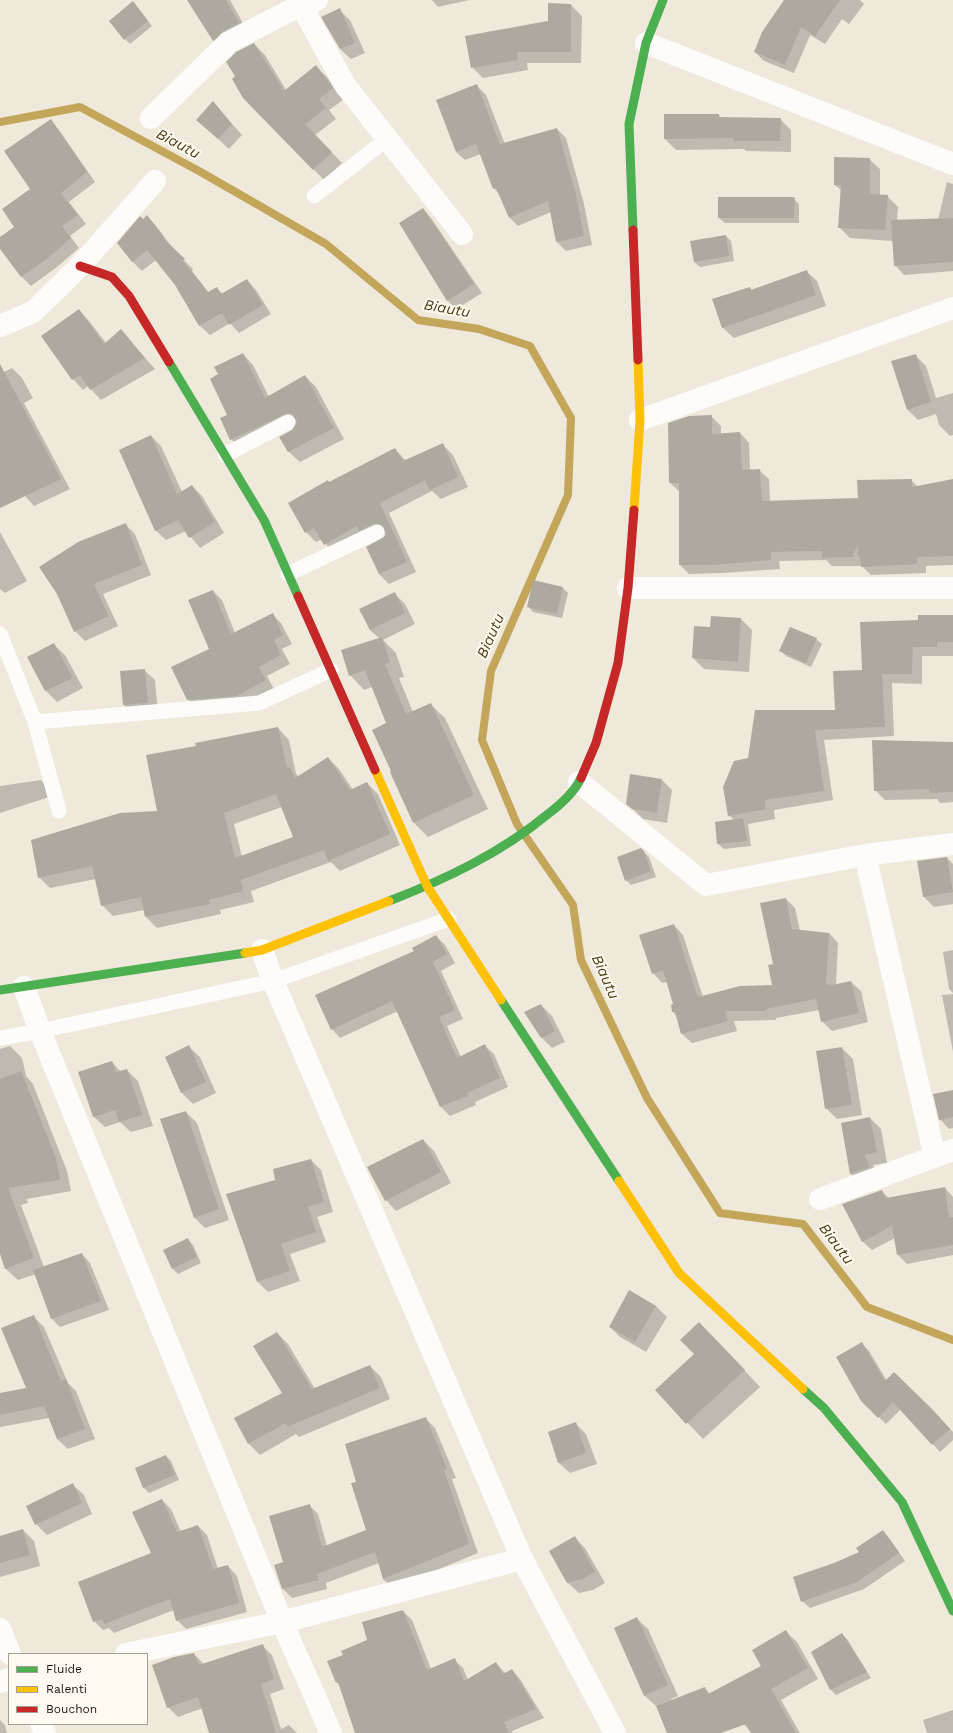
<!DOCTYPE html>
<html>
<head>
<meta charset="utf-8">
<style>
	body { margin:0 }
	#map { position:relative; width:953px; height:1733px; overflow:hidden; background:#efe9dc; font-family:"Work Sans",sans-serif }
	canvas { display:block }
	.legend { position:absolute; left:8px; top:1653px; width:140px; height:72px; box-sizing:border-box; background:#fefaf0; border:1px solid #a39f96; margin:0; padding:5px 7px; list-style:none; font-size:12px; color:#1a160e }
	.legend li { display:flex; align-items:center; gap:8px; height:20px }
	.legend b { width:20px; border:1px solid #a39f96 }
</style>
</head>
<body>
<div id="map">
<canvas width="953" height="1733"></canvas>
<ul class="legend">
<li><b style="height:5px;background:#4caf50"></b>Fluide</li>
<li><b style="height:5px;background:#ffc107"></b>Ralenti</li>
<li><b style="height:5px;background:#c62828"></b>Bouchon</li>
</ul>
</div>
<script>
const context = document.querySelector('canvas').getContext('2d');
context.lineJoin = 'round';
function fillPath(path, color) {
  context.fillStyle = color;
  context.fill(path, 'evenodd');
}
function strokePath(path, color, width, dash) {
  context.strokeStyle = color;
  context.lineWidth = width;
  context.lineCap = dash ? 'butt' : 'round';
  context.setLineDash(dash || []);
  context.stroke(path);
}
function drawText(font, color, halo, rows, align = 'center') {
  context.font = font + ' "Work Sans",sans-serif';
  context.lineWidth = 4;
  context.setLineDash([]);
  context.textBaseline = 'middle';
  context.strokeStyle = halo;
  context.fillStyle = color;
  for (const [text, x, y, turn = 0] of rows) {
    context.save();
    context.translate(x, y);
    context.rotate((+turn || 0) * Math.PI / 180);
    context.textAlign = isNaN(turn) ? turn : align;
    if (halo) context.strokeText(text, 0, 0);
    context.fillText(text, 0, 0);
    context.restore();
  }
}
fillPath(new Path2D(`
	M189 0H230L249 34 224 51 213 40Z
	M432 0H469L438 7Z
	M785 0H860L864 4 849 24 842 19 825 44 810 35 794 73 764 61 755 52Z
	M549 4 571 5 582 16 581 63H527L528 70 483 78 472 67 549 22Z
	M138 8 152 26 130 44 125 39Z
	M339 10 350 20 365 53 351 59 340 49Z
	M254 44 265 55 286 90 316 67 327 77 343 100 329 110 336 119 315 135 342 163 324 180 244 98Z
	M477 86 486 95 505 144 557 129 566 138 584 204 592 245 566 251 557 242 551 212 518 226 509 217 500 195 494 188 481 154 465 160 456 152Z
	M213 103 242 135 229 149 198 120Z
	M665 115H718L722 118 780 119 791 130V152L746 151 744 149 676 150 665 139Z
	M50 121 59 130 95 182 69 202 86 224 70 236 79 248 57 267 31 286 22 277 0 247V238L16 227 32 189Z
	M869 159 880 169V196H887L898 207 897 221 938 220 947 182 953 184V271L904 275 895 265 893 241 850 238 839 227 842 191 835 185Z
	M794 199 799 204V223H725L719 218Z
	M423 209 431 218 482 293 456 309 448 301 434 279Z
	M147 217 156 226 172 247 171 248 193 269 192 271 209 293 217 289 223 294 247 280 256 290 271 314 239 333 230 323 210 335 200 326 176 285 156 260 142 271 132 261 143 220Z
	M726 236 731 241 734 261 700 267 694 262Z
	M806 271 817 281 826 306 734 338 723 328 714 300 750 288 752 290Z
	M79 310 89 321 106 343 121 331 155 369 101 400 88 386 83 390 73 379Z
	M243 354 253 365 269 397 305 376 316 387 344 439 300 462 289 452 281 437 293 430 297 424 242 450 231 439 229 416 219 375Z
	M915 355 926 366 936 398 953 393V435L950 436 939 425 936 414 918 420 907 409Z
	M12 368 22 378 33 398 24 403 70 489 34 506 25 496 0 449V374Z
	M711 416 721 426V434L740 433 749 443 750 471 759 470 769 479 770 502 859 499 911 480 918 487 953 480V565L926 566V573L871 575 862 566H832L826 560 779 561 780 569 722 573 689 574 680 565V492L670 483Z
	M151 436 161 446 182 492 192 486 202 496 224 533 200 548 186 531 166 540 155 530Z
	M443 445 453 455 468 487 441 499 432 491 389 513 416 572 389 584 379 574 368 547 385 538 387 534 384 533 334 554 322 539 316 542 306 532 289 503 395 449 406 461Z
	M125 524 135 534 151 575 103 594 118 626 85 641 75 631 57 593Z
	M0 532 27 581 5 593 0 589Z
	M563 588 568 593 562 618 533 612 528 606Z
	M213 591 222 600 235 633 272 614 281 623 292 644 282 649 290 664 267 676 274 689 246 704 197 709 188 699 210 649Z
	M394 593 405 604 415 624 383 640 396 653 404 677 399 678 413 712 430 704 445 718 488 809 428 837 414 823 387 724 372 687 364 690 350 675 380 639 370 630 361 609Z
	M953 616V656H922V684L892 683 894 736 824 740 833 800 774 810 775 819 748 824 751 846 724 849 718 844 716 822 734 820 729 815 749 759 836 711 863 671 919 621Z
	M741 619 752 630 749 672 704 669 693 658 711 628Z
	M816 639 822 644 811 667 786 656 781 651Z
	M54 645 65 655 83 688 57 702 46 691 28 658Z
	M144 670 155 680 158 714 135 716 124 705 121 672Z
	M278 728 289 740 296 774 299 777 328 758 339 769 353 790 367 783 378 794 400 845 340 871 331 862 251 891 254 902 220 910 221 914 157 928 146 917 144 910 113 916 102 905 96 879 50 888 39 877 158 812 197 747ZM282 807 294 838 242 857 234 824Z
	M953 743V802L940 803 937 799 885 800 875 790Z
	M41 780 46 786 49 797 0 813V786Z
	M662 780 672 790 667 823 643 819 627 803Z
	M643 851 649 857 656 877 631 885 626 880Z
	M947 858 953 864V904L934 907 923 896Z
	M786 899 795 908 800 931 829 933 838 943 836 985 851 982 861 991 868 1022 832 1031 822 1021 819 1010 776 1018V1020L734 1021 737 1031 692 1043 682 1034 677 1016 673 1012 674 1005 667 982 662 983 653 973 674 925 683 935 703 997 773 986 774 964Z
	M436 936 445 945 455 963 441 971 463 1019 447 1026 461 1057 485 1046 494 1054 508 1087 475 1102 476 1105 450 1116 441 1107 398 1011 340 1038 332 1029 415 952Z
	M953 950V993L949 989 943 952Z
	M953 994V1052L942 995Z
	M541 1005 552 1016 565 1042 552 1048 541 1037Z
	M10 1046 22 1058 26 1076 33 1084 67 1171 71 1191 27 1199 28 1203 21 1205 44 1267 82 1254 90 1263 109 1310 60 1327 51 1318 36 1274 18 1280 6 1269 0 1251V1049Z
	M189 1047 200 1057 216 1093 193 1104 182 1093 166 1057Z
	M842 1048 853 1059 862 1115 837 1119 826 1108Z
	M112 1062 121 1072 127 1070 138 1081 153 1126 131 1132 120 1122 105 1127 94 1117Z
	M953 1091V1128L949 1129 940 1119Z
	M186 1112 197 1123 229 1220 205 1228 194 1217Z
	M870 1118 881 1129 887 1163 873 1165 880 1178 862 1185 851 1174 843 1124Z
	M423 1140 434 1151 451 1183 396 1211 386 1200Z
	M311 1160 321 1170 333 1212 317 1217 326 1242 290 1254 300 1281 268 1292 258 1282 277 1180Z
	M945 1188 953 1197V1255L907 1264 898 1255 895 1238 872 1250 862 1241 881 1191 889 1198Z
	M188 1240 193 1245 201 1263 178 1274 173 1269Z
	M630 1291 656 1306 667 1317 646 1352 620 1337 610 1327Z
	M33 1316 44 1327 68 1383 76 1391 95 1439 68 1449 57 1439 49 1418 0 1427V1394L28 1389Z
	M277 1333 288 1344 315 1389 370 1366 381 1377 390 1399 299 1437 296 1434 260 1455 249 1444 235 1418 283 1393Z
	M715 1339 760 1387 703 1439 656 1390 695 1354Z
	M861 1343 869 1351 887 1381 931 1408 953 1432V1440L940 1452 901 1409 886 1424 862 1401Z
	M426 1419 435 1428 456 1478 452 1479 478 1553 393 1588 383 1579 379 1563 326 1583 327 1589 292 1598 283 1589 284 1563 309 1505 318 1514 327 1546 367 1531 357 1482Z
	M575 1423 586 1434 597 1464 570 1473 559 1463Z
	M166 1456 171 1461 179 1480 149 1493 144 1488 136 1468Z
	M73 1485 84 1495 92 1514 47 1535 36 1524Z
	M162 1500 171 1509 181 1532 198 1526 207 1535 218 1569 228 1566 237 1576 247 1612 186 1629 177 1620 174 1610 114 1633 109 1628 103 1630 94 1621 152 1554Z
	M23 1530 34 1541 40 1566 0 1577V1537Z
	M883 1532 890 1539 905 1561 864 1589 810 1608 802 1601 834 1564 860 1552Z
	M575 1538 585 1548 605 1583 593 1590 579 1593 568 1583Z
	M403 1611 412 1620 431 1669 454 1660 463 1668 468 1680 496 1663 506 1674 512 1670 520 1679 544 1718 512 1731 513 1733H356L340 1686 337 1682 344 1655 368 1640Z
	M637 1619 648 1629 678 1696 671 1699 672 1701 705 1688 710 1694 763 1667 786 1632 797 1642 818 1679 781 1700 800 1733H752L736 1716 716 1733H668L658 1706H656L645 1696 615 1628Z
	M842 1634 847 1639 871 1678 836 1695 831 1690Z
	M262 1645 272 1655 284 1689 270 1694 281 1729 289 1725 297 1733H210L203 1708 178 1717 168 1707 194 1654 204 1664Z
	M953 1710V1733H927L923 1720Z
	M0 1720 5 1725 7 1733H0Z`), '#0003');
strokePath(new Path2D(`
	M0 122 80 107 199 171 326 244 418 320 479 329 530 346 571 418 568 495 491 671 482 740 517 824 573 905 581 960 647 1098 720 1213 803 1224 867 1307 953 1340`), '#c3a65a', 8);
fillPath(new Path2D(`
	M187 0H226L239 23 223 31 213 41Z
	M784 0H840L815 36 801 27 785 65 754 52 762 32Z
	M133 1 148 21 124 40 109 21Z
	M548 3 571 4V52H517L518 60 471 68 465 36 548 21Z
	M340 8 355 43 340 49 321 17Z
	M254 43 284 91 316 65 333 88 319 99 326 108 305 124 332 152 313 170 243 98 232 79 235 76 226 62 236 52Z
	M477 84 500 144 557 128 576 194 584 236 556 242 548 201 509 218 496 188 493 189 476 144 456 152 436 100Z
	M213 101 232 124 218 139 196 120Z
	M664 114H719V117L781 118 780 141H734V138L664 139Z
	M51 119 87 172 61 193 78 215 62 226 71 238 48 258 21 277 0 249V237L14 227 2 209 30 189 4 151Z
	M834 157 870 158V194L888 195 885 230 838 228 841 185H834Z
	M718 197H793L795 198 794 218H718Z
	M423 208 474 284 447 301 399 223Z
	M147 215 164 237 163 238 185 259 183 261 208 292 217 287 221 294 247 279 263 305 229 325 222 313 199 326 175 285 147 250 132 262 117 243 140 216 143 219Z
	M953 218V262L894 266 891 220Z
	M726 235 729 256 694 262 690 241Z
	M807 270 816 295 722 328 712 299 750 287 751 290Z
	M79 309 104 344 121 329 145 358 90 390 80 375 72 380 41 336Z
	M243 353 265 398 305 375 334 428 288 452 279 437 292 430 297 422 293 415 288 413 230 440 220 418 227 415 210 379 218 374 214 367Z
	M916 354 931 402 907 410 891 361Z
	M0 364 61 479 0 508Z
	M712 415V434L740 432 742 470 760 469 762 501 858 498 857 480 912 479V487L953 479V556L917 557V564L861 567 860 556 858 557V545L852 557 822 558V551L771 552V560L712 565H679V483H669L668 423 689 416Z
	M151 435 177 494 192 485 215 522 189 538 178 520 155 531 119 450Z
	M443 443 458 477 430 490 425 480 380 503 407 562 379 574 366 547 384 537 386 532 382 525 374 524 359 531 357 526 324 545 314 528 305 533 288 503 328 480 329 482 395 448 403 461Z
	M126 523 142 565 94 584 109 616 74 632 57 594 39 567 78 542Z
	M533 580 563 587 557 614 527 607Z
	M213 590 231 634 273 613 283 635 274 640 281 655 259 667 266 680 237 696 187 700 171 667 209 649 188 600Z
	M395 592 405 613 370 630 359 609Z
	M918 615H953V642H937V647H913L912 674H882L885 727 815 730 824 791 765 800 766 809 728 816 723 787 734 761 748 758 755 710H835L833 671 862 670 860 622 918 620Z
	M711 616 741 618 738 662 692 658 694 626 710 627Z
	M790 627 817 638 806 663 779 651Z
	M382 637 390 662 385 664 406 714 431 703 474 795 413 823 390 772 391 771 372 730 386 723 365 670 349 676 341 650Z
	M54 643 73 678 45 691 27 657Z
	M145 669 148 703 123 705 120 671Z
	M278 727 287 768 290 767 295 778 328 757 350 790 367 782 390 834 328 861 324 850 241 880 243 891 209 900 210 904 145 917 141 897 101 906 92 866 38 878 31 840 120 813 157 811 146 755 196 746 195 743ZM276 794 293 837 235 858 224 813Z
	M872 740 953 742V792L930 793 929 789 874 791Z
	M630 774 662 779 657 813 632 809 626 804Z
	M743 818 747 841 717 844 715 822Z
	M641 848 644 851 651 871 625 881 617 857Z
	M947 857 953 892 923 897 917 861Z
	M786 898 792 929 829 933 826 984 832 985 851 981 859 1013 821 1022 816 999 766 1009V1011H725L728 1021 681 1034 675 1012H672L671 1005 673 1004 663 970 652 974 639 935 674 924 698 997 740 986 772 985 768 965 773 964 760 903Z
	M436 935 447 954 433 962 455 1010 439 1017 457 1058 485 1044 500 1078 467 1093 468 1096 440 1107 392 1001 331 1030 315 995 414 951 412 948Z
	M541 1004 555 1031 541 1038 524 1012Z
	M189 1045 206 1082 181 1093 165 1057Z
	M842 1047 852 1105 825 1109 816 1051Z
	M112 1061 116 1072 127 1069 143 1115 119 1122 115 1110 93 1117 78 1072Z
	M21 1071 56 1158 60 1180 8 1188 34 1258 5 1269 0 1254V1079Z
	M953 1090V1117L939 1120 933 1094Z
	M186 1111 219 1209 194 1218 160 1119Z
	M870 1117 877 1152 864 1155 870 1167 850 1174 841 1123Z
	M423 1139 441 1172 385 1201 367 1167Z
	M311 1159 324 1202 308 1207 316 1232 281 1244 290 1271 257 1282 226 1194 275 1180 273 1169Z
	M945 1187 949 1218 953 1217V1245L897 1255 892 1226 862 1242 842 1204 882 1190 886 1198Z
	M188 1238 197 1257 172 1269 163 1250Z
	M82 1253 101 1301 51 1319 33 1270Z
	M629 1290 656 1306 635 1342 609 1327Z
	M34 1315 61 1381 66 1379 85 1429 57 1439 44 1406 0 1415V1393L26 1388 1 1328Z
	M699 1322 745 1370 686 1424 655 1390 694 1354 680 1340Z
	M277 1332 312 1389 370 1365 380 1388 287 1427 286 1423 248 1444 234 1418 282 1393 253 1346Z
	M862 1342 885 1381 894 1372 931 1408 950 1429 932 1445 893 1402 878 1418 861 1401 836 1357Z
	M426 1417 447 1469 444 1470 469 1544 383 1579 375 1552 317 1574 319 1580 282 1589 274 1565 283 1562 269 1516 310 1504 322 1547 366 1530 351 1483 356 1482 345 1444Z
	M576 1422 586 1453 558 1463 548 1432Z
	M166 1455 175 1475 143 1488 135 1468Z
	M73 1483 82 1503 35 1525 26 1506Z
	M162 1499 177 1532 198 1525 213 1569 228 1565 239 1603 176 1621 170 1599 104 1624 102 1619 93 1622 78 1582 151 1553 132 1512Z
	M23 1529 30 1555 0 1563V1536Z
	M883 1530 899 1553 857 1582 801 1602 793 1577 834 1563 859 1552 856 1548Z
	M575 1536 595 1572 582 1579 567 1583 549 1551Z
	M403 1610 427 1670 455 1658 464 1681 496 1662 503 1674 512 1669 536 1709 504 1722 509 1733H355L338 1682 336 1683 327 1661 343 1655 341 1651 367 1640 362 1622Z
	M637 1617 668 1685 644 1696 614 1628Z
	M786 1630 808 1668 771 1689 796 1733H751L746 1724 721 1733H667L656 1706 705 1687 708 1694 761 1666 752 1650Z
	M842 1633 867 1672 830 1690 811 1652Z
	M263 1644 274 1679 261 1684 276 1733H209L198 1697 167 1708 152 1665 174 1657 194 1653 199 1665Z`), '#aea99e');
strokePath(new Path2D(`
	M314 196 387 139
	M225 455 288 422
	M288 574 377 532
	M0 634 35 722 59 811
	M35 722 259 703 331 670
	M0 1038 40 1031 273 981 449 919`), '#fdfcfa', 15);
strokePath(new Path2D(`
	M298 0 345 85 462 234
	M646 43 953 164
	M151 118 229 42 301 5 317 0
	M0 326 33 312 80 266 155 181
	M640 420 953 308
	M628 588H953
	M579 782 706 885 865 855 953 844
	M865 855 935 1157
	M262 950 273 981 522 1559 615 1733
	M24 987 40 1031 282 1622 331 1733
	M820 1199 953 1150
	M0 1629 10 1654
	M126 1654 282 1622 522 1559
	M0 1682 9 1679
	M41 1724 45 1733`), '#fdfcfa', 22);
strokePath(new Path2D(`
	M633 230 629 124 646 43 663 0
	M169 362 264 520 298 596
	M389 901C446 879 501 853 548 814 560 805 574 793 581 778
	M0 990 245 953
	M501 1000 619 1181
	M803 1389 824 1408 902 1502 953 1611`), '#4caf50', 9);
strokePath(new Path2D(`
	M634 510 640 420 638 360
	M375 770 427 886 501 1000
	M245 953 262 950 389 901
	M619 1181 679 1273 803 1389`), '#ffc107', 9);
strokePath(new Path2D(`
	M633 230 638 360
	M80 266 112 277 129 296 169 362
	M298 596 375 770
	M581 778 596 743 618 663 628 588 634 510`), '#c62828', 9);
drawText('italic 15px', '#4f3f16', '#fefaf0', [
	["Biautu",178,144,28],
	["Biautu",447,309,10],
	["Biautu",491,636,-66],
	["Biautu",605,977,66],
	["Biautu",836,1244,53]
]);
</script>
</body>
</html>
